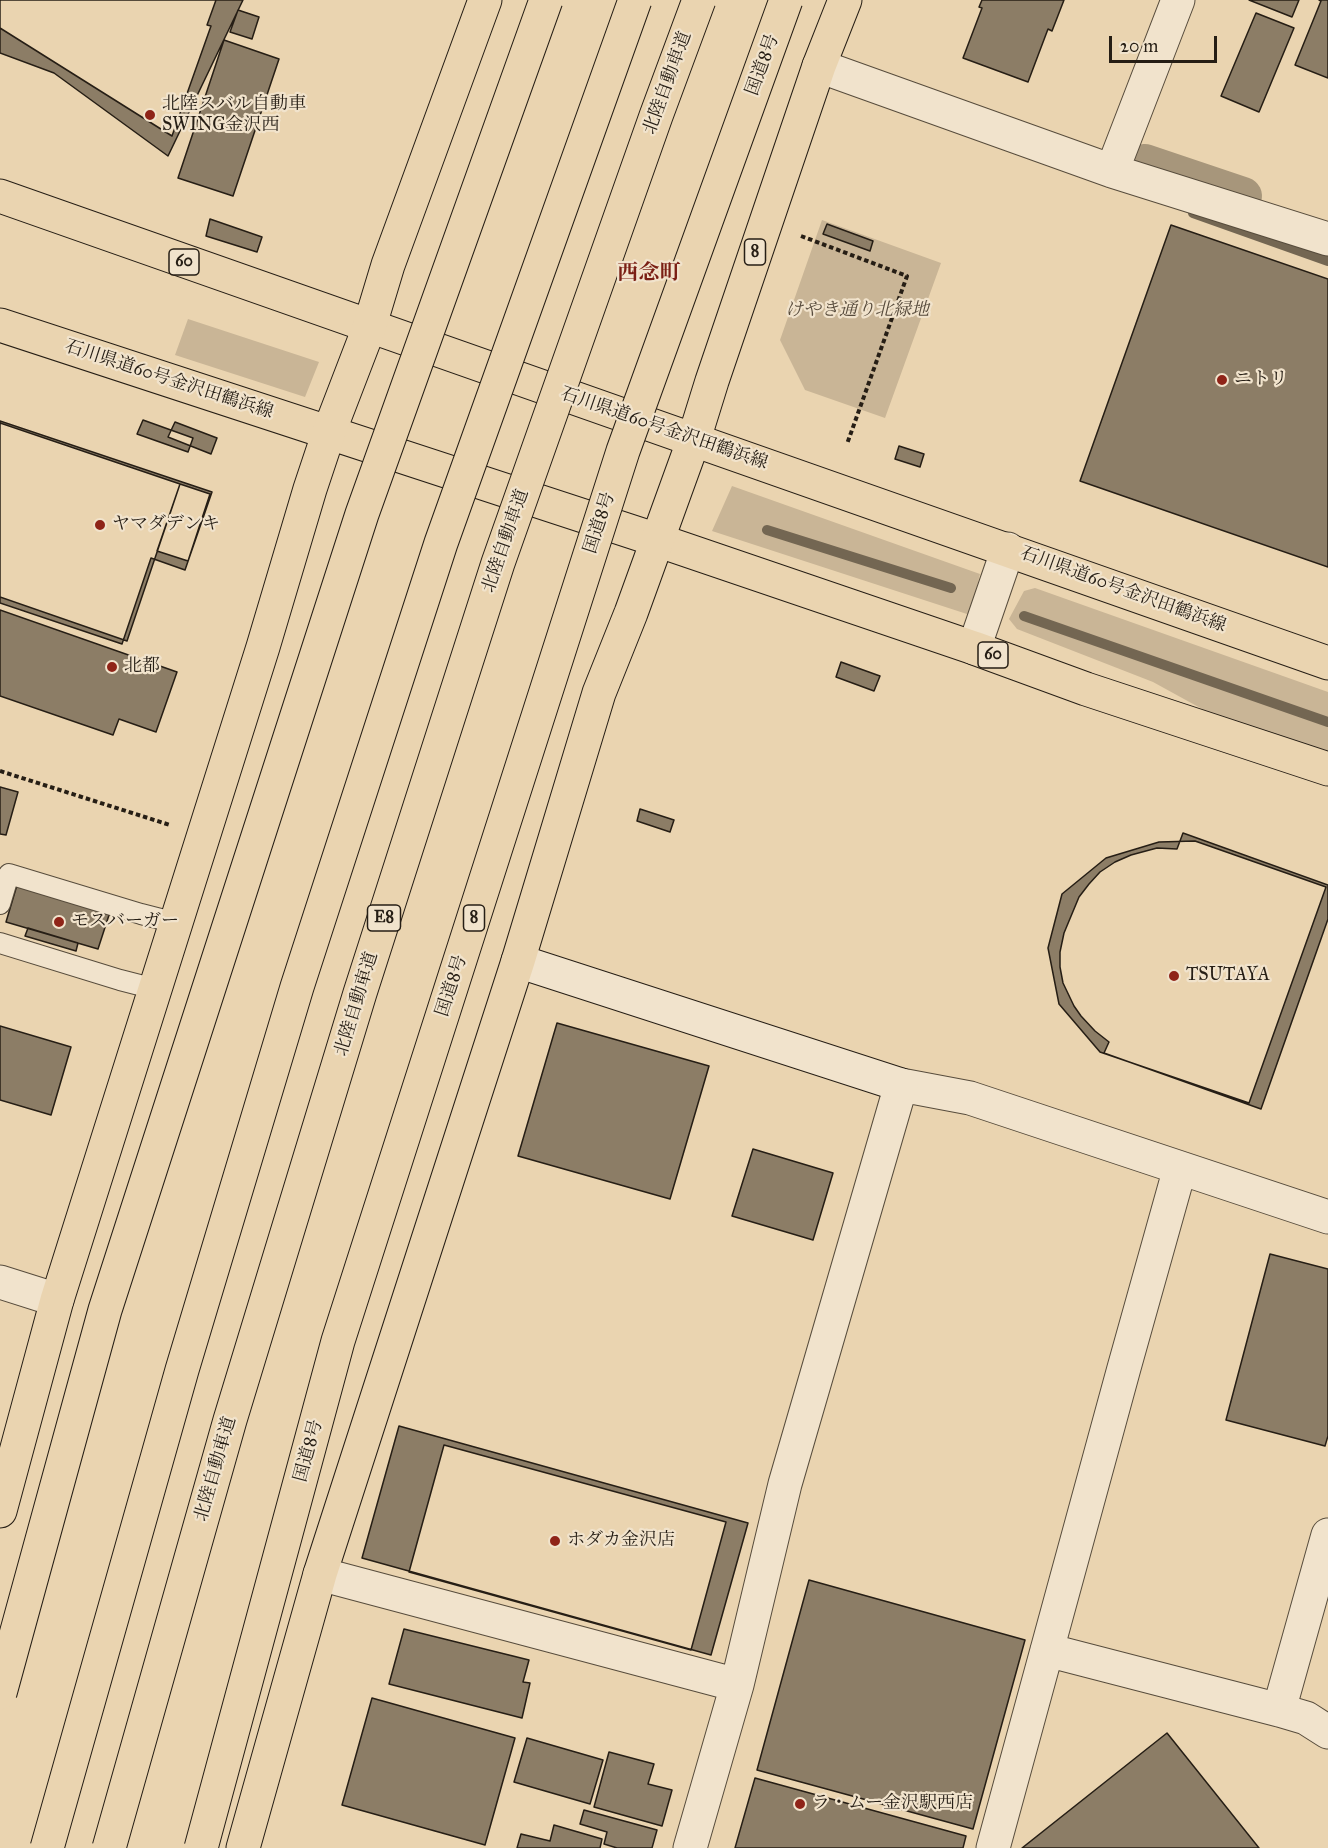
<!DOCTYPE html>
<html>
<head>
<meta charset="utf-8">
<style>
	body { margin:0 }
	#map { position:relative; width:1328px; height:1848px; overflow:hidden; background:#ead4b0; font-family:"IM FELL Great Primer",serif }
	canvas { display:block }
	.scale { position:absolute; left:1109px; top:36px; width:108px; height:27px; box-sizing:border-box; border:3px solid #261e15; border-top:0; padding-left:8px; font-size:18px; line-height:21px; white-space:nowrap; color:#261e15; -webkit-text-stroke:4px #f1e3cc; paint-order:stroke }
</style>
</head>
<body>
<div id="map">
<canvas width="1328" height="1848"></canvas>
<div class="scale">20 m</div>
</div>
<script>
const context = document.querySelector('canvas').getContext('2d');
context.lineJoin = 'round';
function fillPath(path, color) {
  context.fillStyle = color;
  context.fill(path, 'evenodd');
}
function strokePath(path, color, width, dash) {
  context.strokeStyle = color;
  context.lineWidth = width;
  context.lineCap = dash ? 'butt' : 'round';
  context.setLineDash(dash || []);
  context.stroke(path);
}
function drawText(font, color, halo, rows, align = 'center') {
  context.font = font + ' "IM FELL Great Primer","Noto Serif JP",serif';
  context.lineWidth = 4.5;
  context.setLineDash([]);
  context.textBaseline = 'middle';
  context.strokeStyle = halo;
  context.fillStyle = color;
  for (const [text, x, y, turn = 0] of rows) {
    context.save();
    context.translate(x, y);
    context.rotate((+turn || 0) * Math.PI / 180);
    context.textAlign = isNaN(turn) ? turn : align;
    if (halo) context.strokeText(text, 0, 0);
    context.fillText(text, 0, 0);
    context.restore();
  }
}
fillPath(new Path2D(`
	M822 220 941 263 885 418 805 390 780 340Z
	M188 319 319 362 305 397 175 355Z
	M732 486 980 574 970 615 712 531Z
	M1035 588 1328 692V753L1204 710 1153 682 1017 629 1009 619 1024 591Z`), '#c9b596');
strokePath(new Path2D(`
	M1193 213 1328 261
	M767 530 951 588
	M1024 616 1328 722`), '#736652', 10);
strokePath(new Path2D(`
	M1145 163 1243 196`), '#a7967b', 38);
const building = new Path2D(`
	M0 0H243L168 156 54 73 0 53Z
	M0 0H216L207 25 211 26 172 136 0 28Z
	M982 0H1064L1052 31 1048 29 1028 82 963 58 982 8 979 7Z
	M1249 0H1299L1292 17Z
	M1319 0H1328V78L1295 65 1321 1Z
	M238 10 259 17 252 39 230 32Z
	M1256 13 1294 28 1259 112 1221 96Z
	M224 40 279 59 233 196 178 178Z
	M210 219 262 237 257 252 206 236Z
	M827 224 873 241 870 251 823 234Z
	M1171 225 1328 279V567L1080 481Z
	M143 420 193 438 188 452 137 434Z
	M0 421 212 492 185 570 151 558 122 644 0 603Z
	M175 422 217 438 211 454 168 437Z
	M0 423 180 484 127 641 0 597Z
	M899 446 924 454 920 467 895 459Z
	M180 484 210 494 188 561 157 551Z
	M0 610 177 672 156 732 119 719 113 735 0 696Z
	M841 662 880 676 874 691 836 677Z
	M0 787 18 792 6 835 0 834Z
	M640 809 674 820 670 832 637 821Z
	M1183 833 1328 885V919L1261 1109 1104 1053 1109 1042 1095 1031 1081 1016 1074 1006 1063 983 1060 967V952L1064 933 1079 897 1089 884 1100 872 1115 862 1131 855 1157 848 1177 849Z
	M1195 841 1326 887 1249 1103 1100 1052 1059 1004 1048 948 1062 894 1106 858 1159 842Z
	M17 885 110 912 98 949 6 922Z
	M28 928 78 943 76 951 25 936Z
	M557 1023 709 1066 670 1199 518 1156Z
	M0 1026 71 1047 51 1115 0 1100Z
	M753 1149 833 1173 813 1240 732 1216Z
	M1270 1254 1328 1269V1436L1325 1446 1226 1420Z
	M399 1426 748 1523 711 1655 362 1558Z
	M444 1445 726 1522 691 1650 409 1572Z
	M809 1580 1025 1640 973 1829 757 1770Z
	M404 1629 529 1660 523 1682 530 1683 522 1718 389 1684Z
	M372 1698 515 1738 485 1845 342 1805Z
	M1167 1733 1259 1848H1022Z
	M527 1738 603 1760 590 1804 514 1782Z
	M609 1752 654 1764 648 1784 672 1790 662 1826 594 1807Z
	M755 1778 966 1836 963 1848H735Z
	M584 1810 657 1830 652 1848H617L604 1844 607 1832 580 1824Z
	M554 1825 602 1839 600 1848H517L521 1834 550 1841Z`);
fillPath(building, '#8c7d66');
strokePath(building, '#261e15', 1.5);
const lane = new Path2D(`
	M0 904 9 874 141 914 176 923
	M0 943 120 980 155 989`);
const street = new Path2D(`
	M819 66 1112 171 1328 239
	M1112 171 1178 0
	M974 648 1008 549
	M0 1282 57 1300
	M320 1574 737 1685
	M1047 1650 1279 1710 1306 1718 1328 1732
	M1279 1710 1328 1535
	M690 1848 737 1685 785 1484 901 1085 970 1098 1328 1217
	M993 1848 1124 1368 1180 1168`);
const secondary = new Path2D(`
	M518 961 901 1085`);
const primary = new Path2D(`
	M0 196C442 354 886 506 1328 663
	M0 325 657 540 974 648 1086 689 1328 769`);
const highway = new Path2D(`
	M0 1511 57 1300 263 647 310 489 329 432 369 328 388 265 485 0
	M243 1848 320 1574 518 961 599 693 631 613 694 439 712 381 819 66 845 0`);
strokePath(lane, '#574c3c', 22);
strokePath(street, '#574c3c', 35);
strokePath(secondary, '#261e15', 35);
strokePath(primary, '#261e15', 35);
strokePath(highway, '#261e15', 35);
strokePath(new Path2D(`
	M801 236 907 276 847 444
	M0 771 170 825`), '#261e15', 4, [4.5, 3]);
strokePath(lane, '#f1e3cc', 20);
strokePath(street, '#f1e3cc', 33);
strokePath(secondary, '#f1e3cc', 33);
strokePath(primary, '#ead4b0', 33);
strokePath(highway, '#ead4b0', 33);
const highwayBridge = new Path2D(`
	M0 1693 105 1310 362 514 546 0
	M47 1848 182 1370 297 987 441 543 635 0
	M109 1848 230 1420 360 993 498 563 656 116 699 0
	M201 1848 338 1341 623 451 786 0`);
strokePath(highwayBridge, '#261e15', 35, []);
strokePath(highwayBridge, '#ead4b0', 33);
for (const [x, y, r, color] of [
	[150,115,6,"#8f2418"],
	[1222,380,6,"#8f2418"],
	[100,525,6,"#8f2418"],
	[112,667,6,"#8f2418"],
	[59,922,6,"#8f2418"],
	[1174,976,6,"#8f2418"],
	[555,1541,6,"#8f2418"],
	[800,1804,6,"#8f2418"]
]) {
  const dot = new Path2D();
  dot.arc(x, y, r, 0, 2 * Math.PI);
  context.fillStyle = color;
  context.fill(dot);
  strokePath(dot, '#f1e3cc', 2);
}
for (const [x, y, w] of [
	[755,252,21],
	[184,262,30],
	[993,655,30],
	[384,918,33],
	[474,918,21]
]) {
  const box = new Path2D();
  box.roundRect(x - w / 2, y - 13, w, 26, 4.5);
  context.fillStyle = '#f1e3cc';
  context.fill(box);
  strokePath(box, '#261e15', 1.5);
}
drawText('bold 16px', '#261e15', null, [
	["8",755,252],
	["60",184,262],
	["60",993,655],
	["E8",384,918],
	["8",474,918]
]);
drawText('18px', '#261e15', '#f1e3cc', [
	["国道8号",763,65,-70],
	["北陸自動車道",668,83,-70],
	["石川県道60号金沢田鶴浜線",169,380,18],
	["石川県道60号金沢田鶴浜線",664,429,19],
	["国道8号",600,523,-72],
	["北陸自動車道",506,541,-71],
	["石川県道60号金沢田鶴浜線",1123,590,20],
	["国道8号",452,986,-72],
	["北陸自動車道",357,1004,-73],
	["国道8号",309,1451,-75],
	["北陸自動車道",216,1469,-74]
]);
drawText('18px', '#261e15', '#f1e3cc', [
	["北陸スバル自動車",162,105],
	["SWING金沢西",162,126],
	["ニトリ",1234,380],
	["ヤマダデンキ",112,525],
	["北都",124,667],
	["モスバーガー",71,922],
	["TSUTAYA",1186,976],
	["ホダカ金沢店",567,1541],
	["ラ・ムー金沢駅西店",812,1804]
], 'left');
drawText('italic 18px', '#574b3c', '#f1e3cc', [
	["けやき通り北緑地",857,311]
]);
drawText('bold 21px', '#7a1f14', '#f1e3cc', [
	["西念町",649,274]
]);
</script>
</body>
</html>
